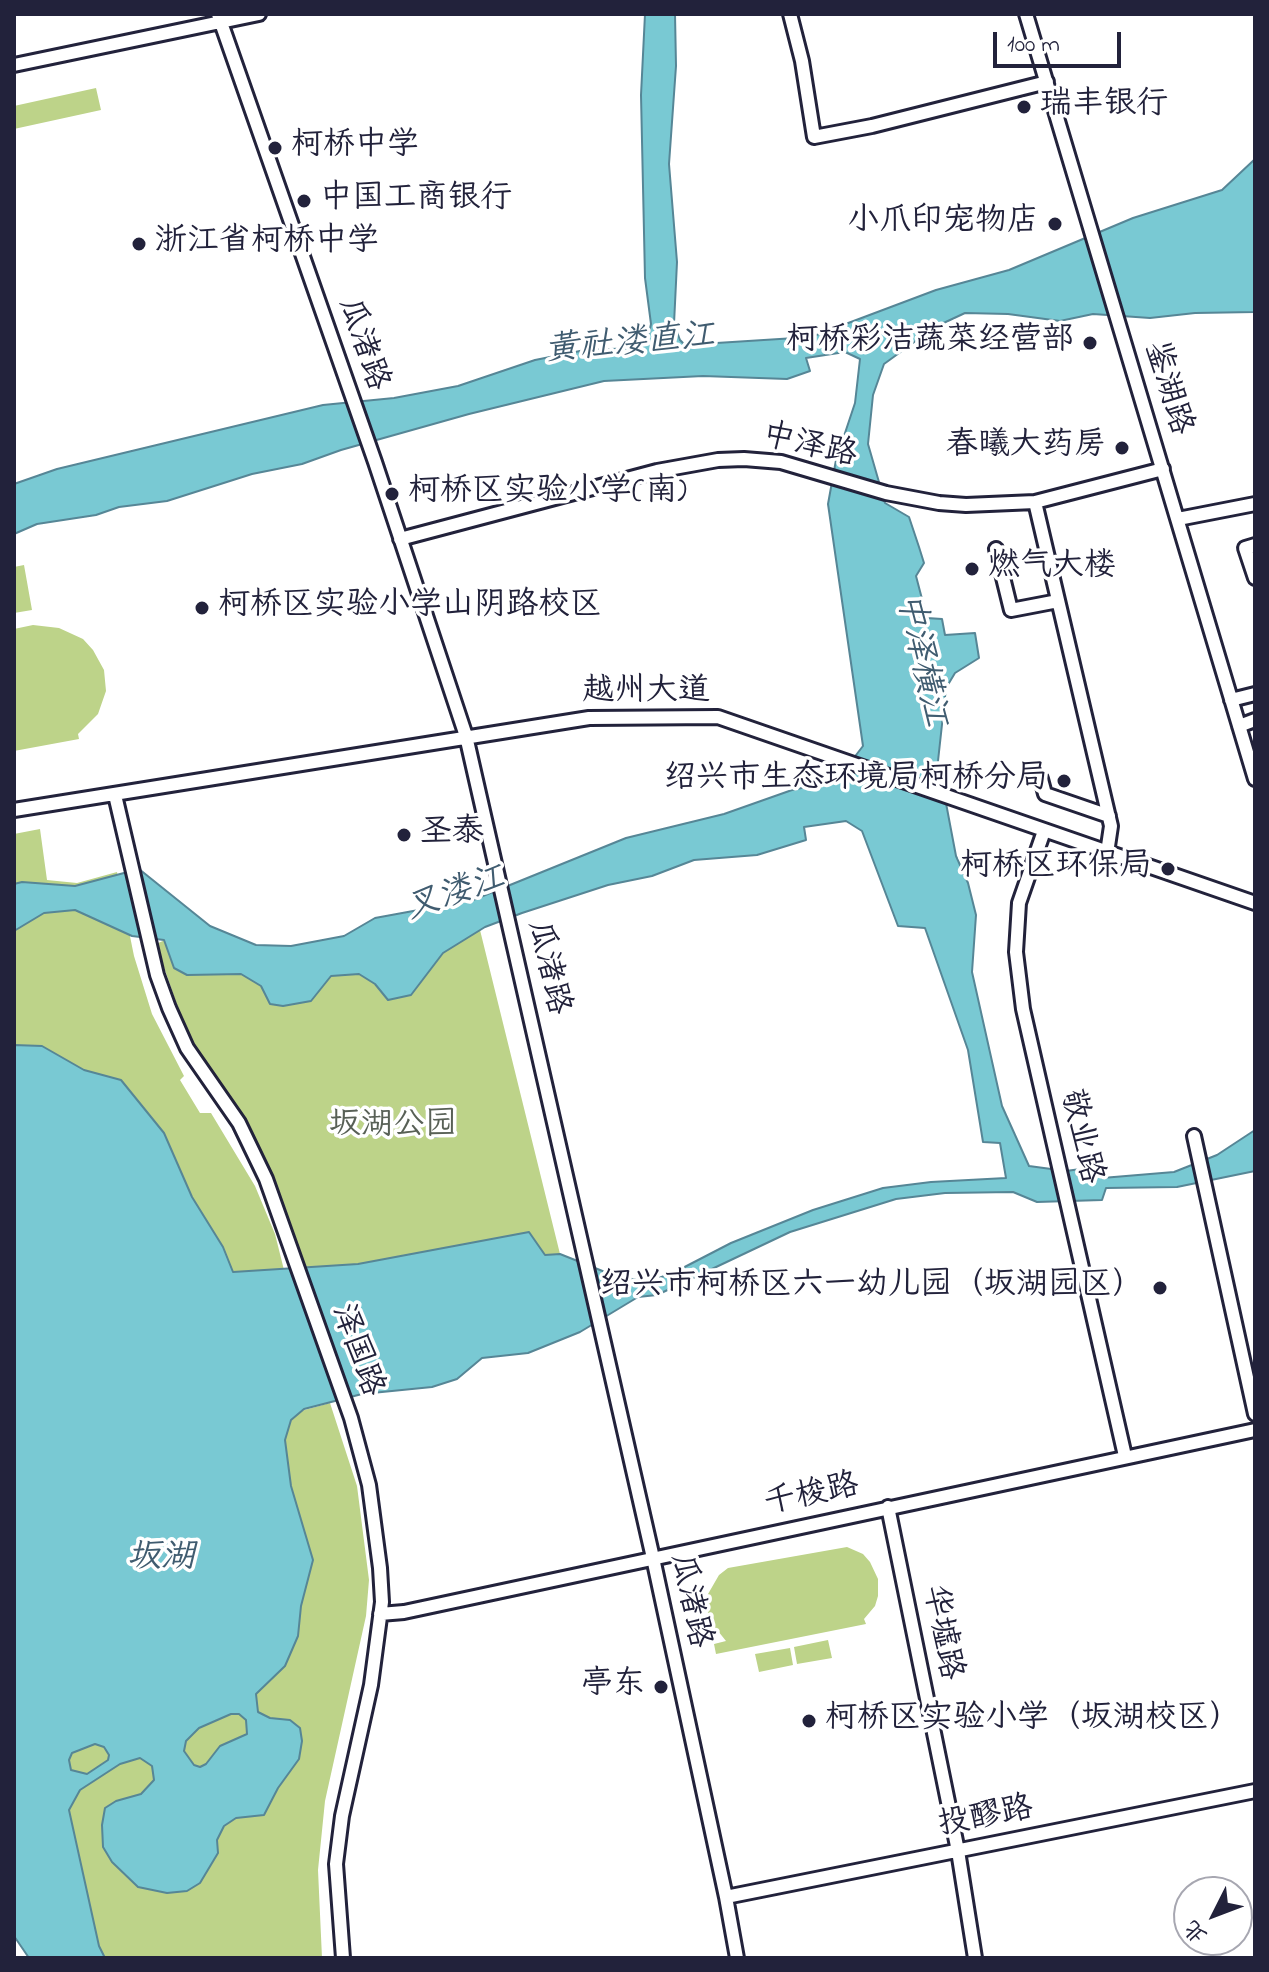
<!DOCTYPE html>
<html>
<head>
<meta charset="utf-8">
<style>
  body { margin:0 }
  #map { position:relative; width:1269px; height:1972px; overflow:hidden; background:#fff; font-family:"Indie Flower","LXGW WenKai TC",sans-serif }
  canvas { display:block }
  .frame { position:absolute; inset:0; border:16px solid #22223b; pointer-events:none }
  .north { position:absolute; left:1173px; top:1876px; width:80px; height:80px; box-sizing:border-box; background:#fff; border:2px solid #a7a7b1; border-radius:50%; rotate:228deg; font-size:22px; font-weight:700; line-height:32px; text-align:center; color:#22223b }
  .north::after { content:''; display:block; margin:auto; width:28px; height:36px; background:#22223b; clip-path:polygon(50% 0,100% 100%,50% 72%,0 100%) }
  .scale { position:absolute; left:993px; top:32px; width:128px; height:36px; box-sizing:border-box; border:4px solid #22223b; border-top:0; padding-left:10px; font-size:24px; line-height:28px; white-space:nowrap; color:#22223b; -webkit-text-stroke:6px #fff; paint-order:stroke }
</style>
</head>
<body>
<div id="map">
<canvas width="1269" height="1972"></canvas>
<div class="frame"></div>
<div class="north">北</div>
<div class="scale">100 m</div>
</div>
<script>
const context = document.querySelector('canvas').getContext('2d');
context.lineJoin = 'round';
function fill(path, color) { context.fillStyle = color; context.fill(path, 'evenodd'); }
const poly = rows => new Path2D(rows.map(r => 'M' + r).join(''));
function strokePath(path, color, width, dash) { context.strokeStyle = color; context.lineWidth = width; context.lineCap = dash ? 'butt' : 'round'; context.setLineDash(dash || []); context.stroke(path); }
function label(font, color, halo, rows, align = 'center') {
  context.font = font + ' "Indie Flower","LXGW WenKai TC",sans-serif'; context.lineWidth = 7; context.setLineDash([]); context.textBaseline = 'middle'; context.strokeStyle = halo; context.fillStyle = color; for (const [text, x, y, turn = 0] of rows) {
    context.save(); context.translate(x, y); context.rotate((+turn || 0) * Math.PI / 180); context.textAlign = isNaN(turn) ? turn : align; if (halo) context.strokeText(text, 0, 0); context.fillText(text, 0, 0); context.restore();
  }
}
fill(poly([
  [96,88,101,110,14,129,14,106],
  [24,565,32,610,14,613,14,567],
  [33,625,59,628,83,639,93,650,104,670,106,691,98,714,78,734,79,739,14,751,14,629],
  [40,829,47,880,77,883,117,872,134,956,152,1014,184,1076,180,1080,200,1113,211,1113,255,1186,275,1234,284,1270,233,1272,223,1247,192,1197,164,1133,121,1080,84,1070,42,1047,14,1045,14,834],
  [480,930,560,1254,300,1268,279,1203,254,1138,189,1040,156,944,165,940,174,968,187,975,241,974,261,986,270,1004,334,972,359,974,375,984,388,1000,411,995,443,953],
  [330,1403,357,1486,369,1580,366,1616,325,1801,318,1870,322,1958,105,1958,99,1946,69,1810,71,1770,69,1760,72,1753,95,1744,298,1636,301,1606,313,1560,291,1486,285,1440,291,1419,301,1411],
  [847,1547,863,1554,870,1562,878,1579,878,1596,875,1606,864,1619,866,1624,716,1654,714,1644,726,1641,710,1621,706,1605,708,1594,719,1575,728,1568],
  [828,1640,832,1658,797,1664,794,1647],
  [790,1648,793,1665,759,1672,755,1654]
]), '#bdd389');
const water = poly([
  [645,14,675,14,676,66,669,164,677,262,674,324,680,340,685,345,811,337,936,290,1009,270,1133,218,1222,190,1255,159,1255,312,1195,313,1150,318,1093,314,1060,321,1008,314,965,313,935,327,884,364,873,395,868,444,885,503,909,517,919,547,924,563,916,576,927,618,942,619,945,635,975,633,979,658,955,673,946,688,938,761,956,856,968,883,976,915,972,972,1002,1106,1029,1166,1066,1171,1095,1167,1102,1178,1174,1172,1217,1155,1255,1130,1255,1171,1177,1187,1106,1188,1102,1200,1037,1202,1013,1192,945,1193,896,1199,790,1232,657,1295,638,1297,580,1332,528,1353,482,1358,457,1379,432,1387,362,1394,304,1409,291,1420,285,1440,291,1486,313,1560,301,1606,298,1636,285,1666,256,1694,258,1712,270,1718,290,1720,300,1728,302,1741,299,1759,278,1788,264,1815,236,1818,224,1826,217,1840,218,1853,200,1883,187,1891,167,1893,138,1887,112,1862,103,1847,102,1825,105,1808,116,1801,141,1794,154,1780,152,1766,140,1758,120,1764,80,1790,69,1810,99,1946,105,1958,29,1958,14,1936,14,1045,42,1046,84,1070,121,1080,164,1133,192,1197,223,1247,233,1272,358,1264,529,1232,545,1255,560,1254,605,1272,640,1281,650,1281,673,1273,731,1243,813,1210,883,1188,931,1182,1006,1178,1000,1143,983,1142,968,1050,925,928,898,926,862,831,846,821,804,827,806,840,757,855,694,860,652,876,608,885,522,913,485,927,443,953,411,995,388,1000,375,984,359,974,331,976,311,1001,283,1006,270,1004,261,986,241,974,187,975,174,968,164,940,132,936,75,910,44,913,14,931,14,884,22,882,75,886,139,869,210,926,256,945,291,946,344,936,375,918,473,900,626,838,724,814,792,790,836,781,863,746,828,504,836,460,855,403,860,359,845,352,806,358,810,371,787,379,703,376,604,381,469,414,341,450,302,464,252,474,167,501,119,507,96,515,37,524,14,534,14,484,57,469,323,405,394,398,458,386,535,360,585,350,636,348,649,333,651,324,645,278,641,95,645,14],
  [231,1714,239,1714,246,1720,247,1734,220,1746,206,1764,200,1767,194,1765,184,1751,186,1741,199,1728,231,1714],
  [95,1744,104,1747,109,1755,108,1760,87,1774,71,1770,69,1760,72,1753,95,1744],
  [444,1114,448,1134,435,1137,431,1116,444,1114]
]);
fill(water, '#79c9d3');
strokePath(water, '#568696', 2);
const minor = poly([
  [218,14,375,462,466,736,653,1558,726,1897,737,1958],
  [790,14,802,61,814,137,872,126,1047,82],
  [1026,14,1255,779],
  [14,65,259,14],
  [1035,502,1111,826,1107,853],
  [1178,519,1255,504],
  [400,539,657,471,718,460,744,459,781,462,886,493,939,503,966,505,1035,502,1163,469],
  [1255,545,1245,548,1255,578],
  [996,549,1011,610,1058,601],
  [1231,700,1255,694],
  [1239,726,1255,720],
  [1041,779,1045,794,1109,816],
  [115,795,157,975,169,1008,187,1048,239,1123,266,1179,351,1418,369,1485,380,1568,382,1602,371,1685,342,1816,336,1864,343,1958],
  [14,810,589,718,718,717,1255,903],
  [1044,831,1019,903,1016,952,1023,1009,1125,1456],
  [1194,1136,1255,1414],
  [888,1507,958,1851,975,1958],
  [380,1614,404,1612,1255,1430],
  [726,1897,1255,1791]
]);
strokePath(minor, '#22223b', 18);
strokePath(minor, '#fff', 12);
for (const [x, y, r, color] of [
  [1024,107,8,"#22223b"],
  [275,148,8,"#22223b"],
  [304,201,8,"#22223b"],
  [1055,224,8,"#22223b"],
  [139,244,8,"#22223b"],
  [1090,343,8,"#22223b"],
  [1122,448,8,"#22223b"],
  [392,494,8,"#22223b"],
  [972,569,8,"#22223b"],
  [202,608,8,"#22223b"],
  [1064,781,8,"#22223b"],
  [404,835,8,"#22223b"],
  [1168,869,8,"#22223b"],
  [1160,1288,8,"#22223b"],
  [661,1687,8,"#22223b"],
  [809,1721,8,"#22223b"]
]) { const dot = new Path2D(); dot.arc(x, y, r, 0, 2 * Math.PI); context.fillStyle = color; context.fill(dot); strokePath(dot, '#fff', 3); }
label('32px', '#22223b', '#fff', [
  ["瑞丰银行",1040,107],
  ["柯桥中学",291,148],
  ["中国工商银行",320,201],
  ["小爪印宠物店",1039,224,"right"],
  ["浙江省柯桥中学",155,244],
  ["柯桥彩洁蔬菜经营部",1074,343,"right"],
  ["春曦大药房",1106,448,"right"],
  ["柯桥区实验小学(南)",408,494],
  ["燃气大楼",988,569],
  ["柯桥区实验小学山阴路校区",218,608],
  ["绍兴市生态环境局柯桥分局",1048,781,"right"],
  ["圣泰",420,835],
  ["柯桥区环保局",1152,869,"right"],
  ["绍兴市柯桥区六一幼儿园（坂湖园区）",1144,1288,"right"],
  ["亭东",645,1687,"right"],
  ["柯桥区实验小学（坂湖校区）",825,1721]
], 'left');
label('32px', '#22223b', '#fff', [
  ["瓜渚路",361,345,71],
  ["鉴湖路",1166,389,73],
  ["中泽路",809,448,13],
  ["越州大道",646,694],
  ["瓜渚路",546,968,77],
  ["敬业路",1079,1137,77],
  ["泽国路",355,1351,70],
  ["千梭路",812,1497,-12],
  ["瓜渚路",688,1601,78],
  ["华墟路",940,1633,79],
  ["投醪路",986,1819,-11]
]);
label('32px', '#586056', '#fff', [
  ["坂湖公园",393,1128]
]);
label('italic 34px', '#405c70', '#fff', [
  ["黄社溇直江",630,346,-5],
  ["中泽横江",919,660,78],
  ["叉溇江",456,896,-19],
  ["坂湖",161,1560]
]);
</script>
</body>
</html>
